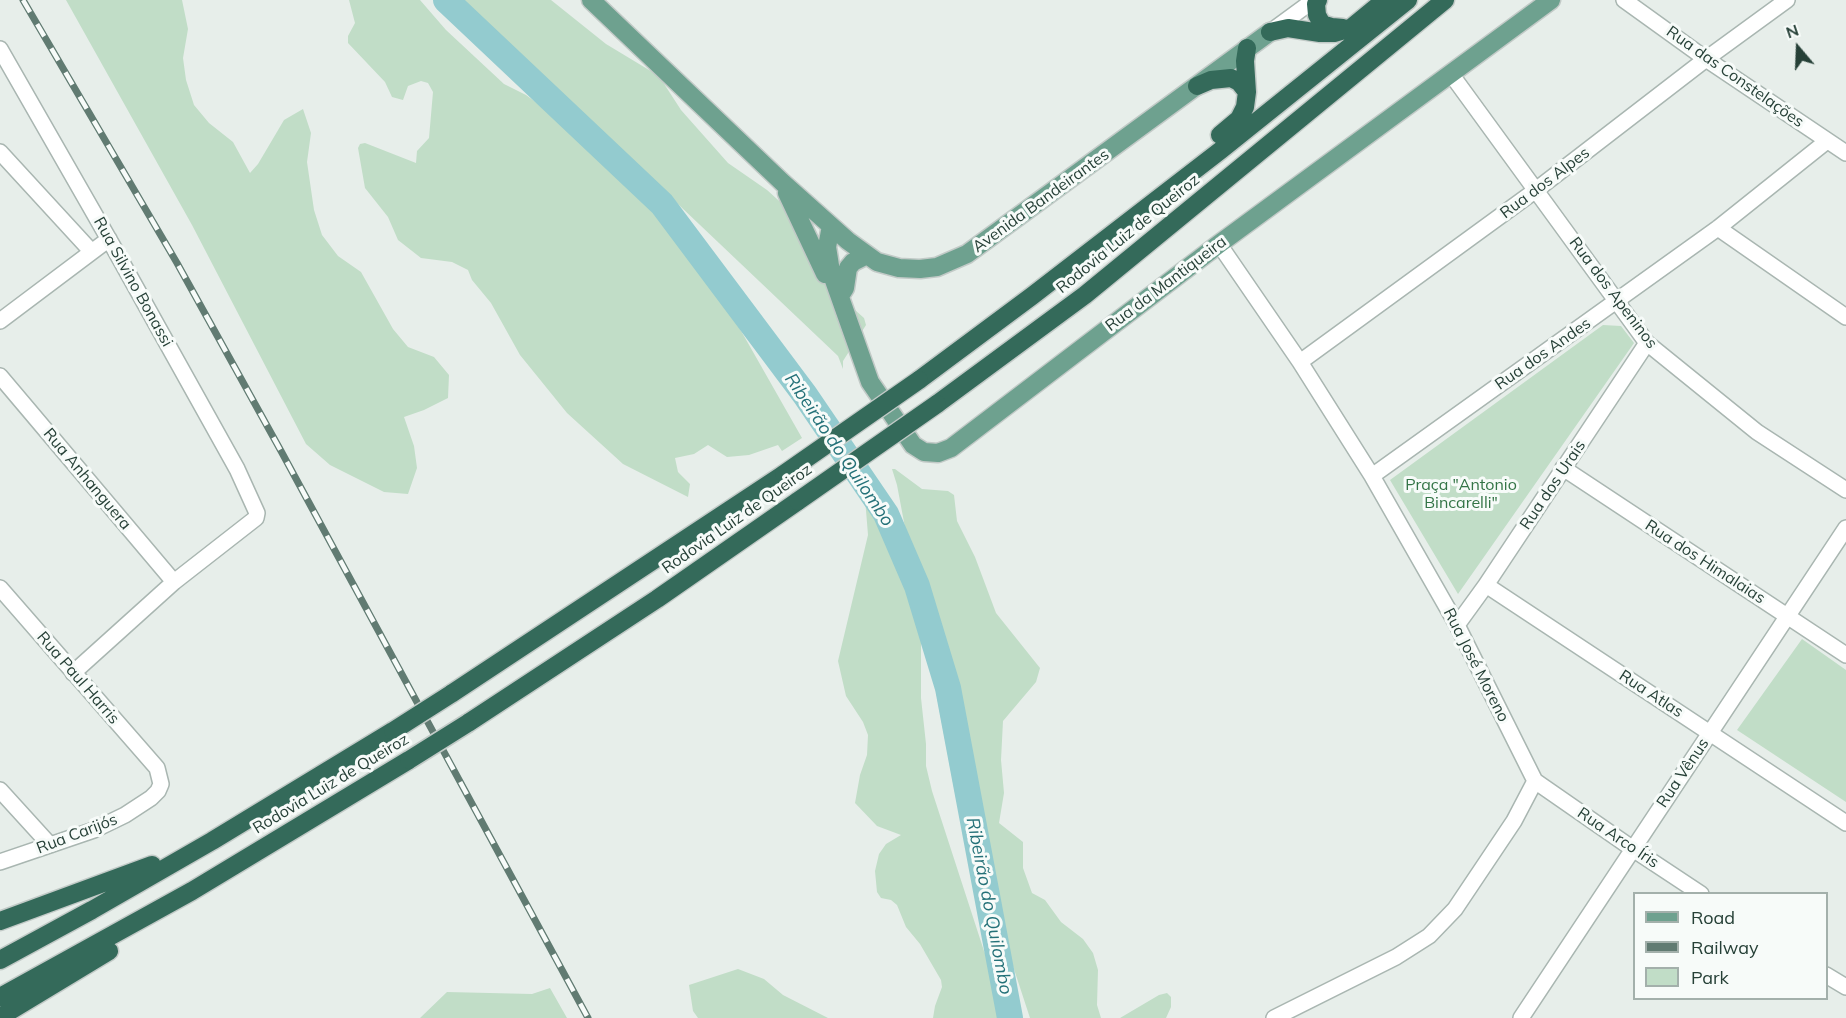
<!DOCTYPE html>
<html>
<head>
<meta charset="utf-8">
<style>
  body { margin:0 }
  #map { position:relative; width:1846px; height:1018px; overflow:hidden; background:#e7eeea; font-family:Mulish,sans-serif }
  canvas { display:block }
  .legend { position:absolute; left:1633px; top:892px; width:195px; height:108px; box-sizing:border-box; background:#f7fbf9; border:2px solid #a3b0ab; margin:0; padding:8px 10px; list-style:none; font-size:18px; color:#264037 }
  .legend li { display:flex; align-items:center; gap:12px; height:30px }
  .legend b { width:30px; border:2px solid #a3b0ab }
  .north { position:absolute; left:1768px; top:18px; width:60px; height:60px; -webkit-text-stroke:4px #f7fbf9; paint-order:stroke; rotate:341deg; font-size:16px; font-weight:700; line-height:24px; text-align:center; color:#264037 }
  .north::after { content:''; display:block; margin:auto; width:21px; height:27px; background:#264037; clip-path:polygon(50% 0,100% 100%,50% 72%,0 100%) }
</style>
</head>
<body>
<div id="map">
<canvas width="1846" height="1018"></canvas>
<ul class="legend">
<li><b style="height:8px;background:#6ea18f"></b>Road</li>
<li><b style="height:8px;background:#617b72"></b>Railway</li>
<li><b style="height:16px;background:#c1ddc7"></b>Park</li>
</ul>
<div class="north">N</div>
</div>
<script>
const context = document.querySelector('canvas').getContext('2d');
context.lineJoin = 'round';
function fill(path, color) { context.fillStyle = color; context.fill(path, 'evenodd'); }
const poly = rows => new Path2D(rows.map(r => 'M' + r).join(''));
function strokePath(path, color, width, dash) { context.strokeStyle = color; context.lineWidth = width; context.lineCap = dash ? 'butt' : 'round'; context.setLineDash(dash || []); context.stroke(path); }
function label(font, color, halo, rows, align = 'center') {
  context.font = font + ' Mulish,sans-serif'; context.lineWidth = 6; context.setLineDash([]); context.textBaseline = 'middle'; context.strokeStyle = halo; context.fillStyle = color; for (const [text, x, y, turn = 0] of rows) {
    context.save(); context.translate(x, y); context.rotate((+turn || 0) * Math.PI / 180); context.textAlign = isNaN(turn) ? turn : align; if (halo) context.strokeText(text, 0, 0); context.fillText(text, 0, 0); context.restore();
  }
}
fill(poly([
  [66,0,182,0,188,29,183,58,186,80,194,105,209,123,233,142,250,173,258,164,284,120,303,109,311,133,307,162,314,210,322,235,338,256,361,272,393,329,408,347,434,357,449,375,448,398,424,410,404,417,414,446,417,468,408,494,384,492,330,465,306,444,192,225],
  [349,0,420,0,446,30,504,84,526,95,573,129,655,198,694,235,711,257,724,285,736,322,802,438,782,451,778,445,749,455,727,457,708,445,694,454,675,458,678,472,690,484,688,497,623,464,567,413,520,355,491,303,472,280,468,270,452,262,421,258,398,240,388,217,365,188,358,148,360,144,365,143,416,163,417,151,429,138,433,92,428,83,421,81,408,86,403,100,392,97,385,82,348,43,348,36,355,23],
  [463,0,551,0,606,44,659,76,681,110,728,163,767,190,797,217,835,292,864,318,866,325,843,361,843,369,838,356],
  [1603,325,1621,326,1634,343,1458,594,1390,480],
  [892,469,895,469,922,489,948,491,954,495,957,521,975,557,996,613,1040,668,1036,682,1003,721,1001,760,1004,793,999,823,1023,842,1023,868,1032,893,1045,900,1061,922,1083,939,1093,953,1098,970,1097,1005,1101,1018,1030,1018,1010,957,1001,936,956,798,897,485],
  [868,492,881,509,894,534,916,602,921,625,921,698,926,744,926,766,932,791,984,951,1005,992,1013,1018,933,1018,935,1006,942,987,941,980,920,944,906,927,897,905,891,900,881,898,877,892,875,871,879,854,886,844,901,835,877,826,855,803,860,775,867,755,868,735,863,722,846,696,838,661,868,535,865,498],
  [1802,639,1846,670,1846,802,1737,730],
  [738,969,764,979,783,995,828,1018,698,1018,693,1011,689,985],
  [550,988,567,1018,420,1018,447,992,532,994],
  [1167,993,1171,997,1171,1007,1166,1018,1120,1018,1159,995]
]), '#c1ddc7');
strokePath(poly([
  [446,0,662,204,805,395,886,514,917,586,948,688,1010,1018]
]), '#93cbcf', 26);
const minor = poly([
  [1624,0,1706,59,1846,153],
  [1273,30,1314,0],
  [0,49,115,250,237,469,257,513,256,518,174,582,73,673],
  [1451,74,1647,343,1757,432,1846,490],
  [0,152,91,251],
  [1718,228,1846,317],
  [1219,244,1300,362,1372,476,1457,625,1535,781,1633,849,1701,894],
  [0,321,109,239],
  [1300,362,1536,190,1706,59,1787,0],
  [0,376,174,582],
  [1563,468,1846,655],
  [1372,476,1718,228,1827,141],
  [1486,585,1846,823],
  [0,588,157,768,161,784,158,791,151,798,125,815,94,830,0,862],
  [1457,625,1486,585,1647,343],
  [0,790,50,845],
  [1826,975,1846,987],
  [1274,1018,1396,957,1429,936,1455,909,1514,821,1535,781],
  [1521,1018,1846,528]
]);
const major = poly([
  [591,0,783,183,848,241,877,262,899,268,920,269,937,267,967,254,1270,32],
  [787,193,825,274],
  [831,226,827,247,831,272,870,382,913,445,924,452,938,453,951,448,1219,244,1551,0],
  [840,296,845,288,848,268,853,262,867,255]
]);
const highway = poly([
  [1318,0,1316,4,1317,15,1322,24,1332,27,1343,28],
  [1270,32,1288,28,1320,33,1334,33,1351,28,1385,0],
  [1197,86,1211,80,1231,78,1239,82,1247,92],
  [1220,135,1239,119,1245,107,1247,92,1245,61,1247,48],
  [919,380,1032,296,1221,150,1408,0],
  [937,404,1085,295,1445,0],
  [451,694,784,474],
  [468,723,657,599,798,501],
  [0,921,152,865],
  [0,960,92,910,212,841,393,731],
  [0,997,192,891,409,760],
  [0,1017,109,951]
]);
strokePath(minor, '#a9b6b1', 18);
strokePath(major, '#c2cac7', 21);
strokePath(highway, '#c2cac7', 21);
strokePath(minor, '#fff', 15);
strokePath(major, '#6ea18f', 18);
strokePath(highway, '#346a5a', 18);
const rail = poly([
  [23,0,177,263,281,451,588,1018]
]);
strokePath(rail, '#617b72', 7);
strokePath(rail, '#f7fbf9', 4.5, [14]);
const highwayBridge = poly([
  [784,474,919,380],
  [798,501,937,404],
  [393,731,451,694],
  [409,760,468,723]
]);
strokePath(highwayBridge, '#c2cac7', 21, []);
strokePath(highwayBridge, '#346a5a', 18);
label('16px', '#264037', '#f7fbf9', [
  ["Rua das Constelações",1735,77,35],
  ["Rua dos Alpes",1545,183,-37],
  ["Avenida Bandeirantes",1041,201,-36],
  ["Rodovia Luiz de Queiroz",1128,234,-39],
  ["Rua Silvino Bonassi",133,282,61],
  ["Rua da Mantiqueira",1166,284,-37],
  ["Rua dos Apeninos",1613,293,53],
  ["Rua dos Andes",1543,354,-35],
  ["Rua Anhanguera",87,479,50],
  ["Rua dos Urais",1553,485,-56],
  ["Rodovia Luiz de Queiroz",737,519,-35],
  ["Rua dos Himalaias",1705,562,33],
  ["Rua José Moreno",1476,665,63],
  ["Rua Paul Harris",78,678,49],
  ["Rua Atlas",1651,694,33],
  ["Rua Vênus",1683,773,-56],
  ["Rodovia Luiz de Queiroz",331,784,-31],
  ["Rua Carijós",77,834,-21],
  ["Rua Arco Íris",1618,838,34]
]);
label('16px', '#337446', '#f7fbf9', [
  ["Praça \"Antonio",1461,485],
  ["Bincarelli\"",1461,503]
]);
label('italic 18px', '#247178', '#f7fbf9', [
  ["Ribeirão do Quilombo",839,450,56],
  ["Ribeirão do Quilombo",989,906,79]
]);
</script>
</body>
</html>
